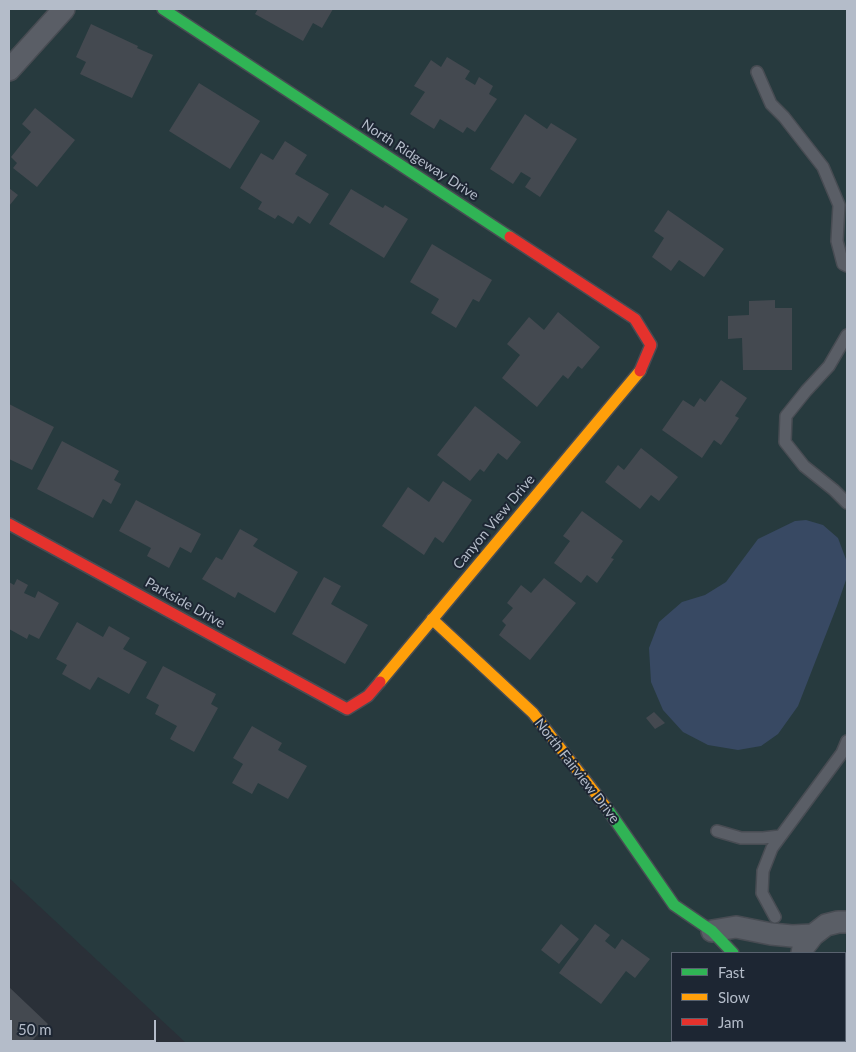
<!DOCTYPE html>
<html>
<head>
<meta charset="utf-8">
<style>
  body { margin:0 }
  #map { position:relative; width:856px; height:1052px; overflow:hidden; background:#2a3038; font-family:Lato,sans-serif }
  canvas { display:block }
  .frame { position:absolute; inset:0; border:10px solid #b4bcc9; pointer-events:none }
  .legend { position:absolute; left:671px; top:952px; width:175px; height:90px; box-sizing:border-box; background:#1d2633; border:1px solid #59626f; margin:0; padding:6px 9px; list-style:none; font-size:15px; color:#b4bcc9 }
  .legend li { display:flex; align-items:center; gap:10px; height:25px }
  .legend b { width:25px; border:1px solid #59626f }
  .scale { position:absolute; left:10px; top:1020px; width:146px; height:22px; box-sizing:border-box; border:2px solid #b4bcc9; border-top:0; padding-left:6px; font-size:15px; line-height:18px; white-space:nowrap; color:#b4bcc9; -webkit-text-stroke:4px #1d2633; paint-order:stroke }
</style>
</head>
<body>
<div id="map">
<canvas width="856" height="1052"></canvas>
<div class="frame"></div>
<ul class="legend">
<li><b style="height:6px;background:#30b455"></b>Fast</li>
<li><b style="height:6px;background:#ff9f0a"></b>Slow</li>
<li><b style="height:6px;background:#e5322d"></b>Jam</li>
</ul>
<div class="scale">50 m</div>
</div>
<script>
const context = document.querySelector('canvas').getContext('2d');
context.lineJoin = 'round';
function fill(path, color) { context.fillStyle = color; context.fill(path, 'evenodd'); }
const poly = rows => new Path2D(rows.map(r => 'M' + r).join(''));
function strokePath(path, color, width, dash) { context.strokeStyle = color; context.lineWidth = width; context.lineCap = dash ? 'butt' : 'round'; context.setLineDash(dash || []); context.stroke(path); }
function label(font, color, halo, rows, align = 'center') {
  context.font = font + ' Lato,sans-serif'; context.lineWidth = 4; context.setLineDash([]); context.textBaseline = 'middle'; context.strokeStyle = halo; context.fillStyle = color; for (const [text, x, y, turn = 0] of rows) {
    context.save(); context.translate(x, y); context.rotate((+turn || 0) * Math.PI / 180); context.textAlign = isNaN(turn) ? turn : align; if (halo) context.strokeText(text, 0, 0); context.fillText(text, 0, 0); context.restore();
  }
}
fill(poly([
  [9,9,847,9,847,1043,186,1043,9,878],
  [672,953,845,953,845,1041,672,1041]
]), '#273a3e');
fill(poly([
  [806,520,823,525,838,538,847,562,847,577,837,606,798,706,778,734,761,746,738,750,708,745,683,732,663,710,651,682,649,648,659,622,682,602,705,595,726,582,758,539,795,521]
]), '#384963');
fill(poly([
  [258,9,333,9,322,28,313,23,303,41,255,14],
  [91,24,138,46,137,48,153,55,132,98,80,74,86,62,76,57],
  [447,57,470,71,465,79,475,85,479,77,493,86,489,94,497,99,475,132,467,127,463,133,440,119,434,129,410,114,425,92,414,86,431,60,441,67],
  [199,83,260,121,230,169,169,131],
  [35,108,75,140,37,187,13,168,17,163,11,157,31,132,22,124],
  [525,114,547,129,551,123,577,139,540,197,525,187,531,178,521,172,513,184,490,169],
  [285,141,307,155,295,174,329,194,310,224,298,216,293,224,278,215,275,219,258,209,262,202,240,188,261,153,273,160],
  [9,188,18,195,9,206],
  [351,189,383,208,385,205,408,219,384,258,329,224],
  [668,210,724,249,704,277,679,260,671,271,652,257,664,238,654,231],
  [432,244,492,280,479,302,473,299,456,328,431,313,439,299,410,282],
  [775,300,775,308,792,308,792,370,743,370,742,338,728,339,728,316,749,315,749,301],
  [558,312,600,347,582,369,578,366,568,379,563,375,537,407,502,378,520,355,507,344,529,317,544,330],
  [721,380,747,398,735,416,739,418,721,445,714,440,702,458,662,430,683,400,694,407,700,398,705,402],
  [9,404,54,427,32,470,9,459],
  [475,406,521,442,507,460,498,453,484,472,480,469,470,481,437,455],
  [62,441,119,471,114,480,121,484,111,504,103,499,93,518,37,489],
  [641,448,678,477,659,501,651,495,640,509,605,482,618,465,624,470],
  [443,481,472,500,443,543,435,537,424,555,382,526,408,487,429,502],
  [136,500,201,534,191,553,180,547,169,568,147,556,151,548,119,531],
  [582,511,623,541,611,558,614,559,597,583,587,575,581,583,554,563,570,541,563,536],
  [240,529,258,539,253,546,298,572,275,613,238,592,235,598,202,579,216,557,222,560],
  [324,577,341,586,331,604,368,625,345,664,292,634],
  [544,578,576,603,530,660,499,635,506,625,502,621,513,608,507,603,521,585,531,593],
  [17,579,28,585,24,593,35,598,38,591,59,603,39,639,29,634,27,639,9,629,9,582,14,585],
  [77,622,103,637,109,626,130,638,123,649,147,662,129,694,98,677,90,690,62,674,67,665,56,659],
  [163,666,216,694,211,704,218,708,194,752,170,739,177,726,155,714,159,705,146,698],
  [654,712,665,723,655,729,646,718],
  [252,726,282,743,278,750,307,766,288,799,258,783,252,794,232,783,243,764,233,758],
  [561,924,579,939,559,964,541,950],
  [595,924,610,935,605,941,615,949,622,939,650,959,635,978,626,971,601,1004,559,973],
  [9,987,48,1024,30,1043,9,1043]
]), '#444950');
const lane = poly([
  [757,72,771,104,784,117,823,167,839,205,837,241,843,264,847,266],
  [847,335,829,366,806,391,786,416,785,442,804,466,834,490,847,503],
  [717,831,741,838,763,838,780,836],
  [775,917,762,893,763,871,772,848,842,753,847,741]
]);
const street = poly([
  [9,70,64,9],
  [712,931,736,927,771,934,792,936,813,935],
  [802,953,803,948,813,935,826,925,838,922,847,922],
  [845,1016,847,1016],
  [845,1037,847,1041]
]);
const fast = poly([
  [163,9,510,237],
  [606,807,674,905,712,931,733,953]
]);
const slow = poly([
  [432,619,533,713,606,807],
  [380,682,640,371]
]);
const jam = poly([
  [510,237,635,319,651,345,640,371],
  [9,524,347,709,368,696,380,682]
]);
strokePath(lane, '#484c53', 14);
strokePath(street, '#484c53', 24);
strokePath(fast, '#484c53', 14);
strokePath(slow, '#484c53', 14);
strokePath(jam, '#484c53', 14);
strokePath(lane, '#5a5e66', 11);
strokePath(street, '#5a5e66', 21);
strokePath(fast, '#30b455', 11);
strokePath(slow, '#ff9f0a', 11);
strokePath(jam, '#e5322d', 11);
label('14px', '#b4bcc9', '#1d2633', [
  ["North Ridgeway Drive",420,160,33],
  ["Canyon View Drive",494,522,-50],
  ["Parkside Drive",185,603,29],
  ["North Fairview Drive",577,771,52]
]);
</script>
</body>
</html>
